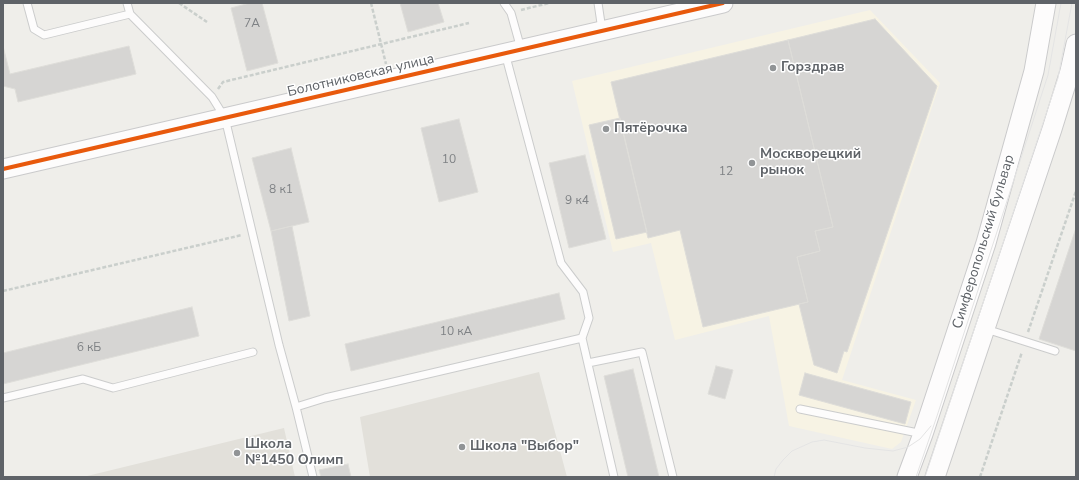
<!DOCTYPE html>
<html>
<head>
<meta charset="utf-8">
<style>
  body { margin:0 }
  #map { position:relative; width:1079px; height:480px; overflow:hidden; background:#efeeea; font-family:"Nunito Sans",sans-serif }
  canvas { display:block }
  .frame { position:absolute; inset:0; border:4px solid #5f6368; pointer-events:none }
</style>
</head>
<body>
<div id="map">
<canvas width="1079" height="480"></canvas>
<div class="frame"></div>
</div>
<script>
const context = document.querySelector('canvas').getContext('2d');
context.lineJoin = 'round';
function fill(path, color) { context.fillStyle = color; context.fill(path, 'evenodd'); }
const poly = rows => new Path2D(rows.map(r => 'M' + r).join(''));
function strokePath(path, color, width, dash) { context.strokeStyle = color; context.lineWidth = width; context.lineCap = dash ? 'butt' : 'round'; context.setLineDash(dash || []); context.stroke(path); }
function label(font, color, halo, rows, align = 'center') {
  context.font = font + ' "Nunito Sans",sans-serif'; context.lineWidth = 3; context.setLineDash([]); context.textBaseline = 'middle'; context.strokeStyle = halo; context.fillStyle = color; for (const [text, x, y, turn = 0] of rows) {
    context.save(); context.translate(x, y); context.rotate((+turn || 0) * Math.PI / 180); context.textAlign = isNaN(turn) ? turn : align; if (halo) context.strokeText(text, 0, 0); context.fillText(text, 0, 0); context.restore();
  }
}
fill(poly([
  [870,10,940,83,842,380,916,400,901,442,892,449,789,426,769,316,675,340,651,243,613,252,572,81]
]), '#f7f3e4');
fill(poly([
  [539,372,567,477,370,477,360,417],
  [284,428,295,477,83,477]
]), '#e2e0da');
const building = poly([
  [250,3,262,3,278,63,247,71,231,8,250,3],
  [400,3,438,3,444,22,408,32,400,3],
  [875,19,937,86,847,352,844,351,837,373,814,365,799,304,808,302,797,257,820,251,815,231,833,227,788,40,875,19],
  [788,40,833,227,815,231,820,251,797,257,808,302,703,327,680,230,648,238,611,82,788,40],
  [3,46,10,74,129,46,136,74,18,102,15,89,3,86,3,46],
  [620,118,647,232,616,239,589,125,620,118],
  [459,119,478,192,439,202,421,128,459,119],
  [291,148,309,222,271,231,252,158,291,148],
  [585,155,606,239,569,248,549,163,585,155],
  [292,226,310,316,289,321,271,231,292,226],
  [1076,228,1076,351,1039,339,1076,228],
  [559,293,565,319,351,371,345,344,559,293],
  [192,307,199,336,3,384,3,353,192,307],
  [716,366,733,370,725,399,708,394,716,366],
  [633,369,659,477,628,477,609,397,604,376,633,369],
  [805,373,911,402,905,424,799,395,805,373],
  [348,464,351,477,321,477,319,470,348,464]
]);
fill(building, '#d6d5d3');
strokePath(building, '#deddd9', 1);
const lane = poly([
  [27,3,34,29,44,35,130,14],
  [127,3,130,14,212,97,225,118,279,345,296,407,325,398,582,338,614,477],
  [504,3,511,13,521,49],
  [598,3,602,30],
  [505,53,561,263,583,292,589,318,582,338],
  [986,329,1055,351],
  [588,363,642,352,673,477],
  [3,398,83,379,113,388,253,352],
  [296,407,313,477],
  [800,409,923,434]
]);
const secondary = poly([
  [3,169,723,3],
  [907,477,923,434,986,243,1034,71,1046,3],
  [935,477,1052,129,1070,71,1076,44]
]);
strokePath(lane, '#cbcccc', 9);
strokePath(secondary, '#cacacb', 21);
strokePath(poly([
  [179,3,207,22],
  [371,3,386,64],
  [521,10,549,3],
  [218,89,223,82,469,23],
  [3,291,242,235],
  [1028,332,1076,191],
  [980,477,1022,352]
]), '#cacfcc', 2.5, [4, 2]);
strokePath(lane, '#fdfcfc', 7);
strokePath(secondary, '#fdfcfc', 19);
strokePath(poly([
  [774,477,776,469,783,460,792,451,812,442,824,440,865,448,893,451,908,447,920,439,931,426],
  [916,477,937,416,1048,75,1061,3],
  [925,477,1058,78,1072,3]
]), '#e4e4e4', 1);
strokePath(poly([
  [3,169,723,3]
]), '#e8590c', 4);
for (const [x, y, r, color] of [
  [773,68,4,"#919496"],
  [606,129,4,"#919496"],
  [752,163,4,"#919496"],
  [462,447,4,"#919496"],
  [237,453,4,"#919496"]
]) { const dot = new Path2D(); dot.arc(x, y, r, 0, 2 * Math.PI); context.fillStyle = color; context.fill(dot); strokePath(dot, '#fff', 1.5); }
label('12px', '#7e8184', null, [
  ["7А",252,24],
  ["10",449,160],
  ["12",726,172],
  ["8 к1",281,190],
  ["9 к4",577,201],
  ["10 кА",456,332],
  ["6 кБ",89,348]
]);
label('bold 14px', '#5f6368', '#fff', [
  ["Горздрав",781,68],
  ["Пятёрочка",614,129],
  ["Москворецкий",760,155],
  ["рынок",760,171],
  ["Школа",245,445],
  ["№1450 Олимп",245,461],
  ["Школа \"Выбор\"",470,447]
], 'left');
label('14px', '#5f6368', '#fff', [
  ["Болотниковская улица",361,76,-13],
  ["Симферопольский бульвар",984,242,-73]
]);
</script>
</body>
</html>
